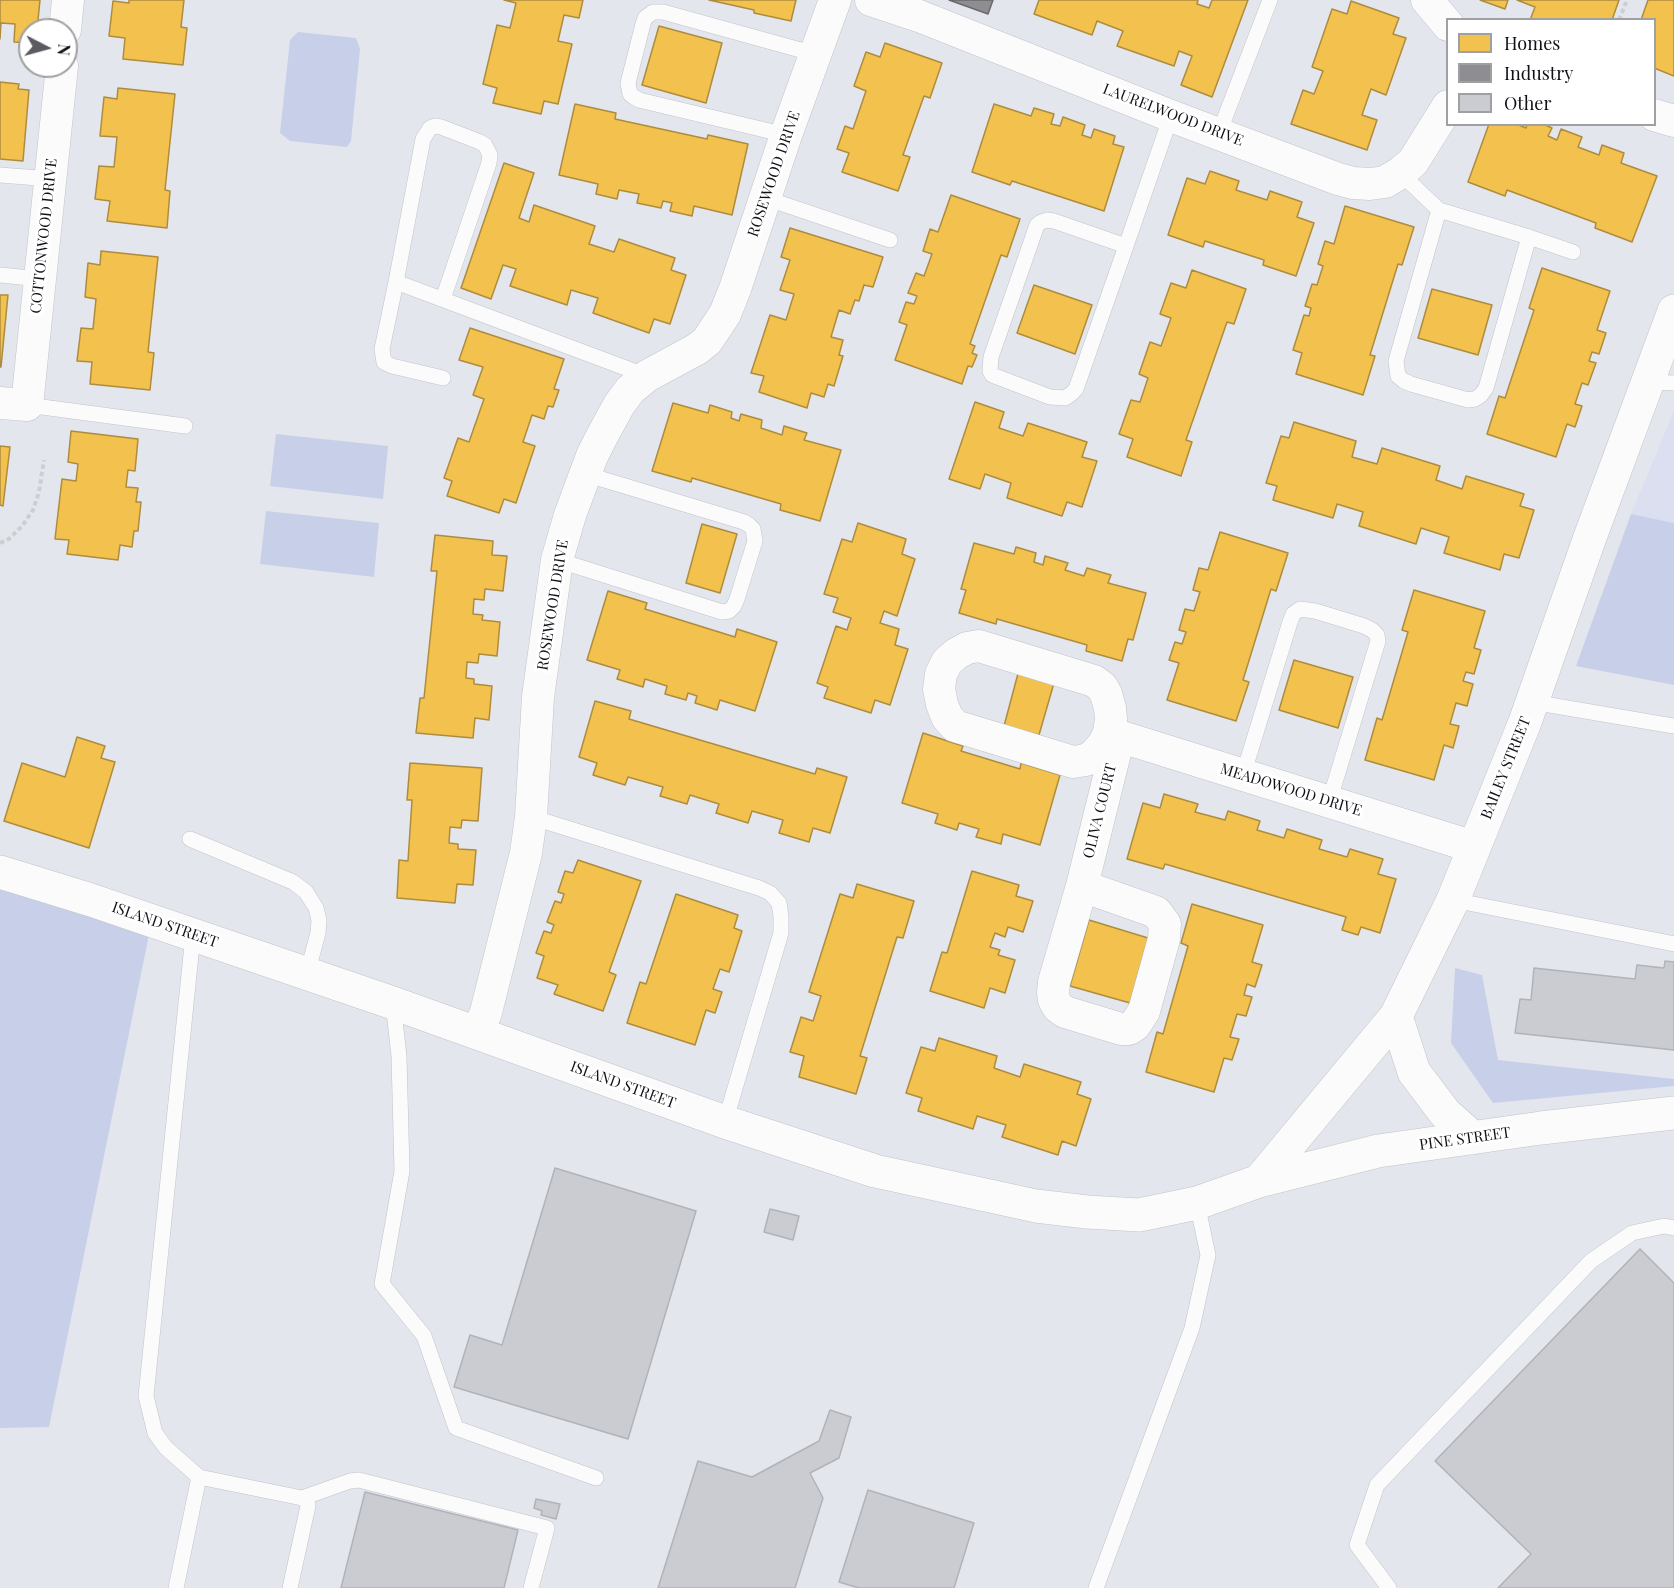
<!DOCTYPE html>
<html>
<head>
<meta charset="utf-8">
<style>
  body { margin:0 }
  #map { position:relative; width:1674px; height:1588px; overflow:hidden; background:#e4e6ee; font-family:"Playfair Display",serif }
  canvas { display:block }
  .legend { position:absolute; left:1446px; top:18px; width:210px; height:108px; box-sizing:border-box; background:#fff; border:2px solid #9fa0a2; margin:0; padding:8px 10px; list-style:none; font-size:18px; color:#101117 }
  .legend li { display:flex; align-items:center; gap:12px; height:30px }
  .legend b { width:30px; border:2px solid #9fa0a2 }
  .north { position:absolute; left:18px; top:18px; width:60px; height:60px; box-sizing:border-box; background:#fff; border:2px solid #9fa0a2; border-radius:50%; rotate:96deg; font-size:16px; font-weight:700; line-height:24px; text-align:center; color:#101117 }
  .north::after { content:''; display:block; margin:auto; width:21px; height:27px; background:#5a5c62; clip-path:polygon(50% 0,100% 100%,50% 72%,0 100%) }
</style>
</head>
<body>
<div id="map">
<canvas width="1674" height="1588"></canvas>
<ul class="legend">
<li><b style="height:16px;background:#f2c14e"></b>Homes</li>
<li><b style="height:16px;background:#8d8d92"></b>Industry</li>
<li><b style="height:16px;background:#caccd2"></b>Other</li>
</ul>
<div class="north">N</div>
</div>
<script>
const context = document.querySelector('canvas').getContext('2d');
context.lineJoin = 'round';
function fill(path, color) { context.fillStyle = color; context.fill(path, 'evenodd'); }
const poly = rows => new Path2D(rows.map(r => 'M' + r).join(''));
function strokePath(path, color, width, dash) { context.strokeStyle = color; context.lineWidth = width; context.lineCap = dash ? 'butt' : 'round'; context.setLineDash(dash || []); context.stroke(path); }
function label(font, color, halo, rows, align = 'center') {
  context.font = font + ' "Playfair Display",serif'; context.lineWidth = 6; context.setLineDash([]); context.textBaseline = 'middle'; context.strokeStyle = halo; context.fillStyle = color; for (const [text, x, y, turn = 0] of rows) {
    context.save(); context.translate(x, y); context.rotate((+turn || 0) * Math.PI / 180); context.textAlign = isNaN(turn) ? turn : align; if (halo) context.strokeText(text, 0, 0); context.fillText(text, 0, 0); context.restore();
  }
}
fill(poly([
  [1674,411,1674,523,1631,514]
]), '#dbdff0');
fill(poly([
  [298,32,356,38,360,49,351,141,347,147,290,141,280,133,290,40],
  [276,434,388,446,383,499,270,486],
  [266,511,379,523,374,577,260,564],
  [1631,514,1674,523,1674,685,1576,666],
  [0,873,155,905,49,1427,0,1428],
  [1455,968,1482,975,1498,1060,1674,1079,1674,1086,1493,1103,1451,1043]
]), '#c8cfe8');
const homes = poly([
  [0,0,40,0,37,30,30,30,30,43,14,42,15,24,1,23,0,39,0,0],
  [129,0,184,0,181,27,187,28,183,65,123,59,125,38,109,36,113,1,129,3,129,0],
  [504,0,583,0,579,18,564,15,558,41,572,44,558,104,544,101,541,114,493,103,497,88,483,84,497,25,510,28,516,3,504,0],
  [709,0,796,0,791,21,754,13,754,10,709,0],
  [1039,0,1198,0,1197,4,1209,8,1212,0,1248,0,1212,97,1181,85,1192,56,1179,51,1174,66,1117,46,1123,31,1097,21,1092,35,1034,14,1039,0],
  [1480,0,1508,0,1505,9,1480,0],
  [1517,0,1619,0,1612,20,1530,20,1535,7,1517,0],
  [1648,0,1674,0,1674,76,1654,68,1654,20,1641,20,1648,0],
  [1351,1,1399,18,1393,34,1406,38,1386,95,1371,89,1362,115,1377,120,1367,150,1291,124,1303,90,1314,94,1323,71,1312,67,1332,9,1347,14,1351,1],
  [659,26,722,43,706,103,642,85,659,26],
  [885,43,942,63,930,98,924,96,903,155,910,157,898,191,842,172,849,153,837,149,845,126,853,129,866,91,854,86,866,52,880,57,885,43],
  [0,82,19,84,18,89,29,90,23,161,0,159,0,82],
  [118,88,175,94,165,190,170,191,167,228,107,221,110,201,95,199,99,166,114,167,117,137,100,136,104,97,117,99,118,88],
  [575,104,616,113,615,119,707,139,708,135,748,144,732,215,694,206,692,216,670,211,672,203,663,201,661,208,637,203,639,194,619,190,617,199,596,194,598,184,559,175,575,104],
  [994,104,1031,116,1034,108,1054,114,1051,124,1060,126,1063,117,1085,125,1082,135,1091,138,1094,129,1115,136,1113,144,1124,147,1104,211,1012,181,1010,185,972,172,994,104],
  [1489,124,1516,124,1526,128,1527,124,1543,124,1552,128,1548,136,1557,140,1561,129,1582,137,1578,147,1599,155,1602,145,1624,153,1621,163,1657,176,1632,242,1595,228,1596,223,1507,190,1505,196,1468,182,1489,124],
  [504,163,534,173,519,218,529,222,534,205,595,226,589,244,614,252,619,239,675,258,671,270,686,275,670,324,654,319,649,333,593,313,598,298,571,290,567,305,510,286,516,269,503,265,491,299,461,288,504,163],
  [1210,171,1239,181,1236,190,1267,200,1270,191,1302,202,1297,217,1314,223,1296,276,1263,265,1264,260,1205,241,1203,247,1168,235,1187,178,1205,184,1210,171],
  [951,195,1020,219,1007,257,1001,255,970,344,975,346,972,353,977,355,972,367,968,366,962,384,895,360,907,325,899,322,906,302,914,304,917,296,908,293,916,273,924,276,932,254,923,251,930,229,938,232,951,195],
  [1345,206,1414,227,1402,265,1398,264,1370,355,1375,356,1363,395,1296,374,1302,353,1293,350,1304,315,1309,316,1311,308,1305,306,1312,284,1317,285,1323,266,1318,264,1325,241,1334,244,1345,206],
  [790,228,883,257,873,287,864,285,859,301,855,300,850,314,839,310,831,337,843,340,839,355,843,356,834,386,828,384,824,397,811,393,807,408,759,392,764,376,751,373,770,315,786,320,794,294,780,290,790,260,781,257,790,228],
  [101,251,158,257,148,352,154,353,150,390,90,384,92,362,77,361,81,328,93,329,96,299,85,297,88,263,100,265,101,251],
  [1542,268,1610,291,1597,330,1606,333,1599,354,1592,352,1589,361,1596,363,1588,385,1582,383,1575,404,1582,406,1575,427,1567,424,1556,457,1487,434,1499,396,1505,398,1534,310,1529,308,1542,268],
  [1192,270,1246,289,1234,324,1227,322,1186,440,1192,442,1181,476,1127,457,1133,439,1119,434,1131,400,1140,402,1148,378,1139,374,1150,342,1161,346,1171,318,1160,314,1171,283,1186,288,1192,270],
  [1034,285,1092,305,1075,354,1017,333,1034,285],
  [1432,289,1492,305,1478,355,1418,338,1432,289],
  [0,295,8,295,1,367,0,367,0,295],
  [470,328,564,359,554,389,559,390,553,407,548,406,544,419,532,415,523,442,535,446,516,503,504,499,499,513,447,496,452,481,444,478,458,438,469,442,484,399,473,395,483,367,459,360,470,328],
  [975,402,1004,412,999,428,1023,436,1028,423,1087,442,1082,457,1097,461,1082,507,1067,502,1062,516,1007,498,1011,483,985,474,980,489,949,479,975,402],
  [673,403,708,413,710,405,732,412,731,418,739,421,741,414,762,420,761,428,782,435,784,426,807,433,804,440,841,450,820,521,780,510,781,504,692,478,691,482,652,471,673,403],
  [1294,422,1356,441,1352,457,1377,464,1382,448,1440,466,1436,480,1462,489,1466,476,1524,494,1520,506,1534,510,1519,558,1504,554,1500,570,1444,553,1449,537,1421,528,1416,544,1359,526,1363,512,1337,504,1333,518,1273,500,1277,486,1266,483,1281,436,1289,438,1294,422],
  [71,431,138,439,135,471,128,470,126,487,138,488,136,502,141,502,138,531,134,531,132,547,120,545,118,560,67,554,69,540,55,539,62,479,76,481,78,464,68,462,71,431],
  [0,446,10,447,3,506,0,505,0,446],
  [858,523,906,539,902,554,915,559,897,616,884,611,880,623,899,629,895,645,908,649,890,705,875,700,871,713,824,698,828,687,817,683,836,626,847,630,851,618,833,612,838,598,824,594,842,539,852,542,858,523],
  [702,524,737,534,720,593,686,583,702,524],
  [1220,532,1288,553,1276,591,1271,589,1243,680,1249,682,1236,721,1167,700,1179,663,1169,660,1175,642,1182,644,1186,632,1179,630,1185,609,1194,611,1200,592,1193,590,1199,568,1208,570,1220,532],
  [435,535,493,541,492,555,507,556,503,591,485,589,484,600,474,599,473,614,483,615,482,620,500,622,497,656,479,654,478,663,467,662,466,678,474,679,474,684,492,686,489,720,475,718,473,738,416,733,420,698,424,698,437,571,431,571,435,535],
  [974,543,1014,554,1016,547,1036,553,1034,562,1043,565,1045,556,1068,563,1065,570,1084,576,1087,568,1111,575,1108,583,1146,593,1133,640,1128,639,1122,661,1086,651,1087,645,997,619,996,624,959,613,966,590,961,589,974,543],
  [1414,590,1485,611,1474,648,1481,650,1474,674,1466,672,1463,681,1473,684,1467,706,1456,703,1450,724,1459,726,1453,748,1444,745,1434,780,1365,760,1377,718,1382,720,1408,632,1402,630,1414,590],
  [608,591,647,603,645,609,735,637,737,629,777,642,755,711,720,700,717,710,695,703,697,696,688,693,686,700,665,694,667,686,645,679,643,687,617,679,620,670,587,660,608,591],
  [1294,660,1353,677,1338,728,1279,710,1294,660],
  [1020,666,1056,676,1039,735,1004,726,1020,666],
  [595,701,631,711,629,719,815,774,817,768,847,777,830,833,813,828,809,842,779,833,783,820,752,811,748,823,716,813,719,804,690,795,687,804,660,796,663,787,628,777,625,785,593,775,597,763,579,757,595,701],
  [923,733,963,746,961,751,1020,769,1021,763,1060,775,1040,845,1003,834,1001,844,976,837,979,829,959,823,957,830,935,823,938,814,902,803,923,733],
  [77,737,105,746,101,758,115,762,89,848,4,821,22,763,65,777,77,737],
  [410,763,482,768,478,821,462,820,461,828,450,827,449,843,458,844,458,849,476,850,473,885,457,884,455,903,397,898,399,860,408,861,412,800,407,800,410,763],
  [1164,794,1198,804,1195,812,1225,820,1228,811,1260,821,1257,830,1284,838,1287,829,1322,840,1319,849,1347,857,1350,849,1383,859,1378,874,1396,879,1380,933,1361,927,1358,935,1342,930,1346,917,1165,864,1163,869,1127,859,1143,803,1160,808,1164,794],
  [578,860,641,881,609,972,616,975,603,1011,554,994,558,985,537,978,544,956,536,953,544,931,551,933,554,925,547,922,555,901,561,903,564,894,558,892,565,871,573,873,578,860],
  [972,871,1019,885,1016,896,1033,901,1023,932,1008,927,1005,937,995,933,990,947,1000,950,998,955,1015,960,1005,993,990,988,984,1008,930,991,942,952,947,953,972,871],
  [857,884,914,901,903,938,897,937,860,1056,867,1058,856,1094,799,1077,804,1056,790,1052,801,1017,813,1021,821,996,809,992,840,894,853,898,857,884],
  [676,894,738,915,734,928,742,931,729,972,720,969,713,989,722,992,715,1013,706,1010,695,1045,627,1023,640,982,646,984,676,894],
  [1192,904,1263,925,1252,962,1262,965,1255,987,1247,984,1244,995,1252,997,1246,1016,1237,1014,1230,1037,1239,1039,1232,1060,1224,1058,1214,1092,1146,1072,1157,1032,1163,1034,1188,946,1181,943,1192,904],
  [1089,920,1148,938,1130,1003,1070,986,1089,920],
  [939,1038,997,1056,994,1068,1020,1077,1024,1064,1081,1082,1077,1094,1091,1099,1076,1146,1062,1141,1058,1155,1002,1137,1006,1125,977,1116,973,1129,918,1111,922,1098,906,1093,921,1047,935,1051,939,1038]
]);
fill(homes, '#f2c14e');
strokePath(homes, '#ae8c3e', 1.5);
const industry = poly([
  [949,0,993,0,988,14,949,0]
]);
fill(industry, '#8d8d92');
strokePath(industry, '#68686d', 1.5);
const building = poly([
  [1665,961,1674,962,1674,1050,1515,1033,1520,999,1531,1000,1534,968,1635,979,1637,965,1664,968,1665,961],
  [555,1168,696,1211,628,1439,454,1387,470,1335,502,1345,555,1168],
  [770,1209,799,1216,793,1240,764,1232,770,1209],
  [1640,1249,1674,1283,1674,1588,1498,1588,1531,1554,1435,1461,1640,1249],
  [830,1410,851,1417,839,1458,810,1473,823,1498,795,1588,658,1588,698,1461,752,1477,819,1441,830,1410],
  [868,1490,974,1523,954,1588,859,1588,839,1582,868,1490],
  [365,1492,518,1530,504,1588,341,1588,365,1492],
  [536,1499,560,1504,556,1519,541,1515,542,1511,534,1508,536,1499]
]);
fill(building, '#caccd2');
strokePath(building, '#b1b3b9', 1.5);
const lane = poly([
  [1219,133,1270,0],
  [786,135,639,100,634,97,630,94,628,83,643,24,645,18,653,12,663,12,815,54],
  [1400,173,1439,210,1529,237,1573,252],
  [0,175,51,179],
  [765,198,890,240],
  [1439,210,1396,361,1398,376,1404,381,1411,384,1468,400,1475,399,1481,395,1486,388,1529,237],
  [1126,246,1054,221,1047,220,1041,222,1037,225,991,357,990,371,992,375,1050,397,1065,398,1071,394,1076,389,1126,246,1171,116],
  [0,275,40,279],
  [396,282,382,349,384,362,392,366,443,378],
  [443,299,489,163,490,155,485,145,480,142,441,127,435,126,430,128,423,139,396,282,647,376],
  [1648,382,1674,383],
  [27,405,185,426],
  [557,560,722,612,729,611,734,606,737,599,755,541,753,529,749,525,744,522,585,474],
  [1532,702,1674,726],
  [1243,775,1290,622,1293,614,1300,609,1315,611,1364,626,1372,630,1377,635,1378,641,1329,802],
  [531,817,759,888,770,893,779,903,781,916,781,933,725,1122],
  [190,839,293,882,306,892,316,908,319,920,318,933,307,974],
  [1453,900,1674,944],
  [193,935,146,1396,155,1433,166,1448,199,1477,302,1498,307,1501,308,1506,290,1588],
  [393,1003,399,1056,402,1171,382,1284,424,1336,456,1428,596,1478],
  [302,1498,350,1481,359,1480,547,1528,531,1588],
  [176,1588,199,1477],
  [1096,1588,1192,1328,1208,1255,1197,1203],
  [1389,1588,1357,1545,1377,1485,1591,1261,1632,1233,1664,1226,1674,1228]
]);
const street = poly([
  [871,0,919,16,1171,116,1338,179,1353,183,1370,184,1385,182,1400,173,1413,162,1448,106],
  [1427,0,1448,25],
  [65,30,68,0],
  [1654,115,1674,121],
  [0,403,27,405,62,66],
  [1109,733,1103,745,1094,755,1086,760,1073,762,955,726,947,717,942,704,939,689,941,674,947,662,956,654,967,648,979,646,1094,681,1102,687,1106,694,1110,708,1111,719,1109,733,1474,847],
  [1082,886,1156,912,1165,924,1164,939,1144,1011,1135,1025,1129,1029,1121,1029,1065,1012,1058,1007,1054,1000,1053,993,1054,982,1082,886,1119,737],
  [478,1033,486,1012,526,853,531,817,538,697,557,560,570,515,592,456,601,438,619,405,630,390,647,376,697,349,707,341,725,314,735,289,786,135,835,0]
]);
const secondary = poly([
  [0,872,91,900,393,1003,725,1122,875,1171,1036,1206,1087,1212,1139,1215,1197,1203,1259,1181,1378,1151,1541,1128,1674,1113],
  [1396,1016,1414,1072,1445,1113,1473,1138],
  [1259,1181,1396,1016,1453,900,1525,722,1589,540,1674,311]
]);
strokePath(lane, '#c1c3c9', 16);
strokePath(street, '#c1c3c9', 33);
strokePath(secondary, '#c1c3c9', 34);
strokePath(poly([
  [1619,20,1627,0],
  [0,543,9,539,22,526,33,510,39,492,44,460]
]), '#cdced0', 4, [4.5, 3]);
strokePath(lane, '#fbfbfc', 15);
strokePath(street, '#fbfbfc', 32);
strokePath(secondary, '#fbfbfc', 33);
label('15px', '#101117', '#fff', [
  ["LAURELWOOD DRIVE",1173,115,21],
  ["ROSEWOOD DRIVE",774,174,-71],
  ["COTTONWOOD DRIVE",44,236,-84],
  ["ROSEWOOD DRIVE",553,605,-81],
  ["BAILEY STREET",1506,768,-68],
  ["MEADOWOOD DRIVE",1291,790,17],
  ["OLIVA COURT",1100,811,-76],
  ["ISLAND STREET",165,925,19],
  ["ISLAND STREET",623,1085,20],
  ["PINE STREET",1465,1139,-8]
]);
</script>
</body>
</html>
